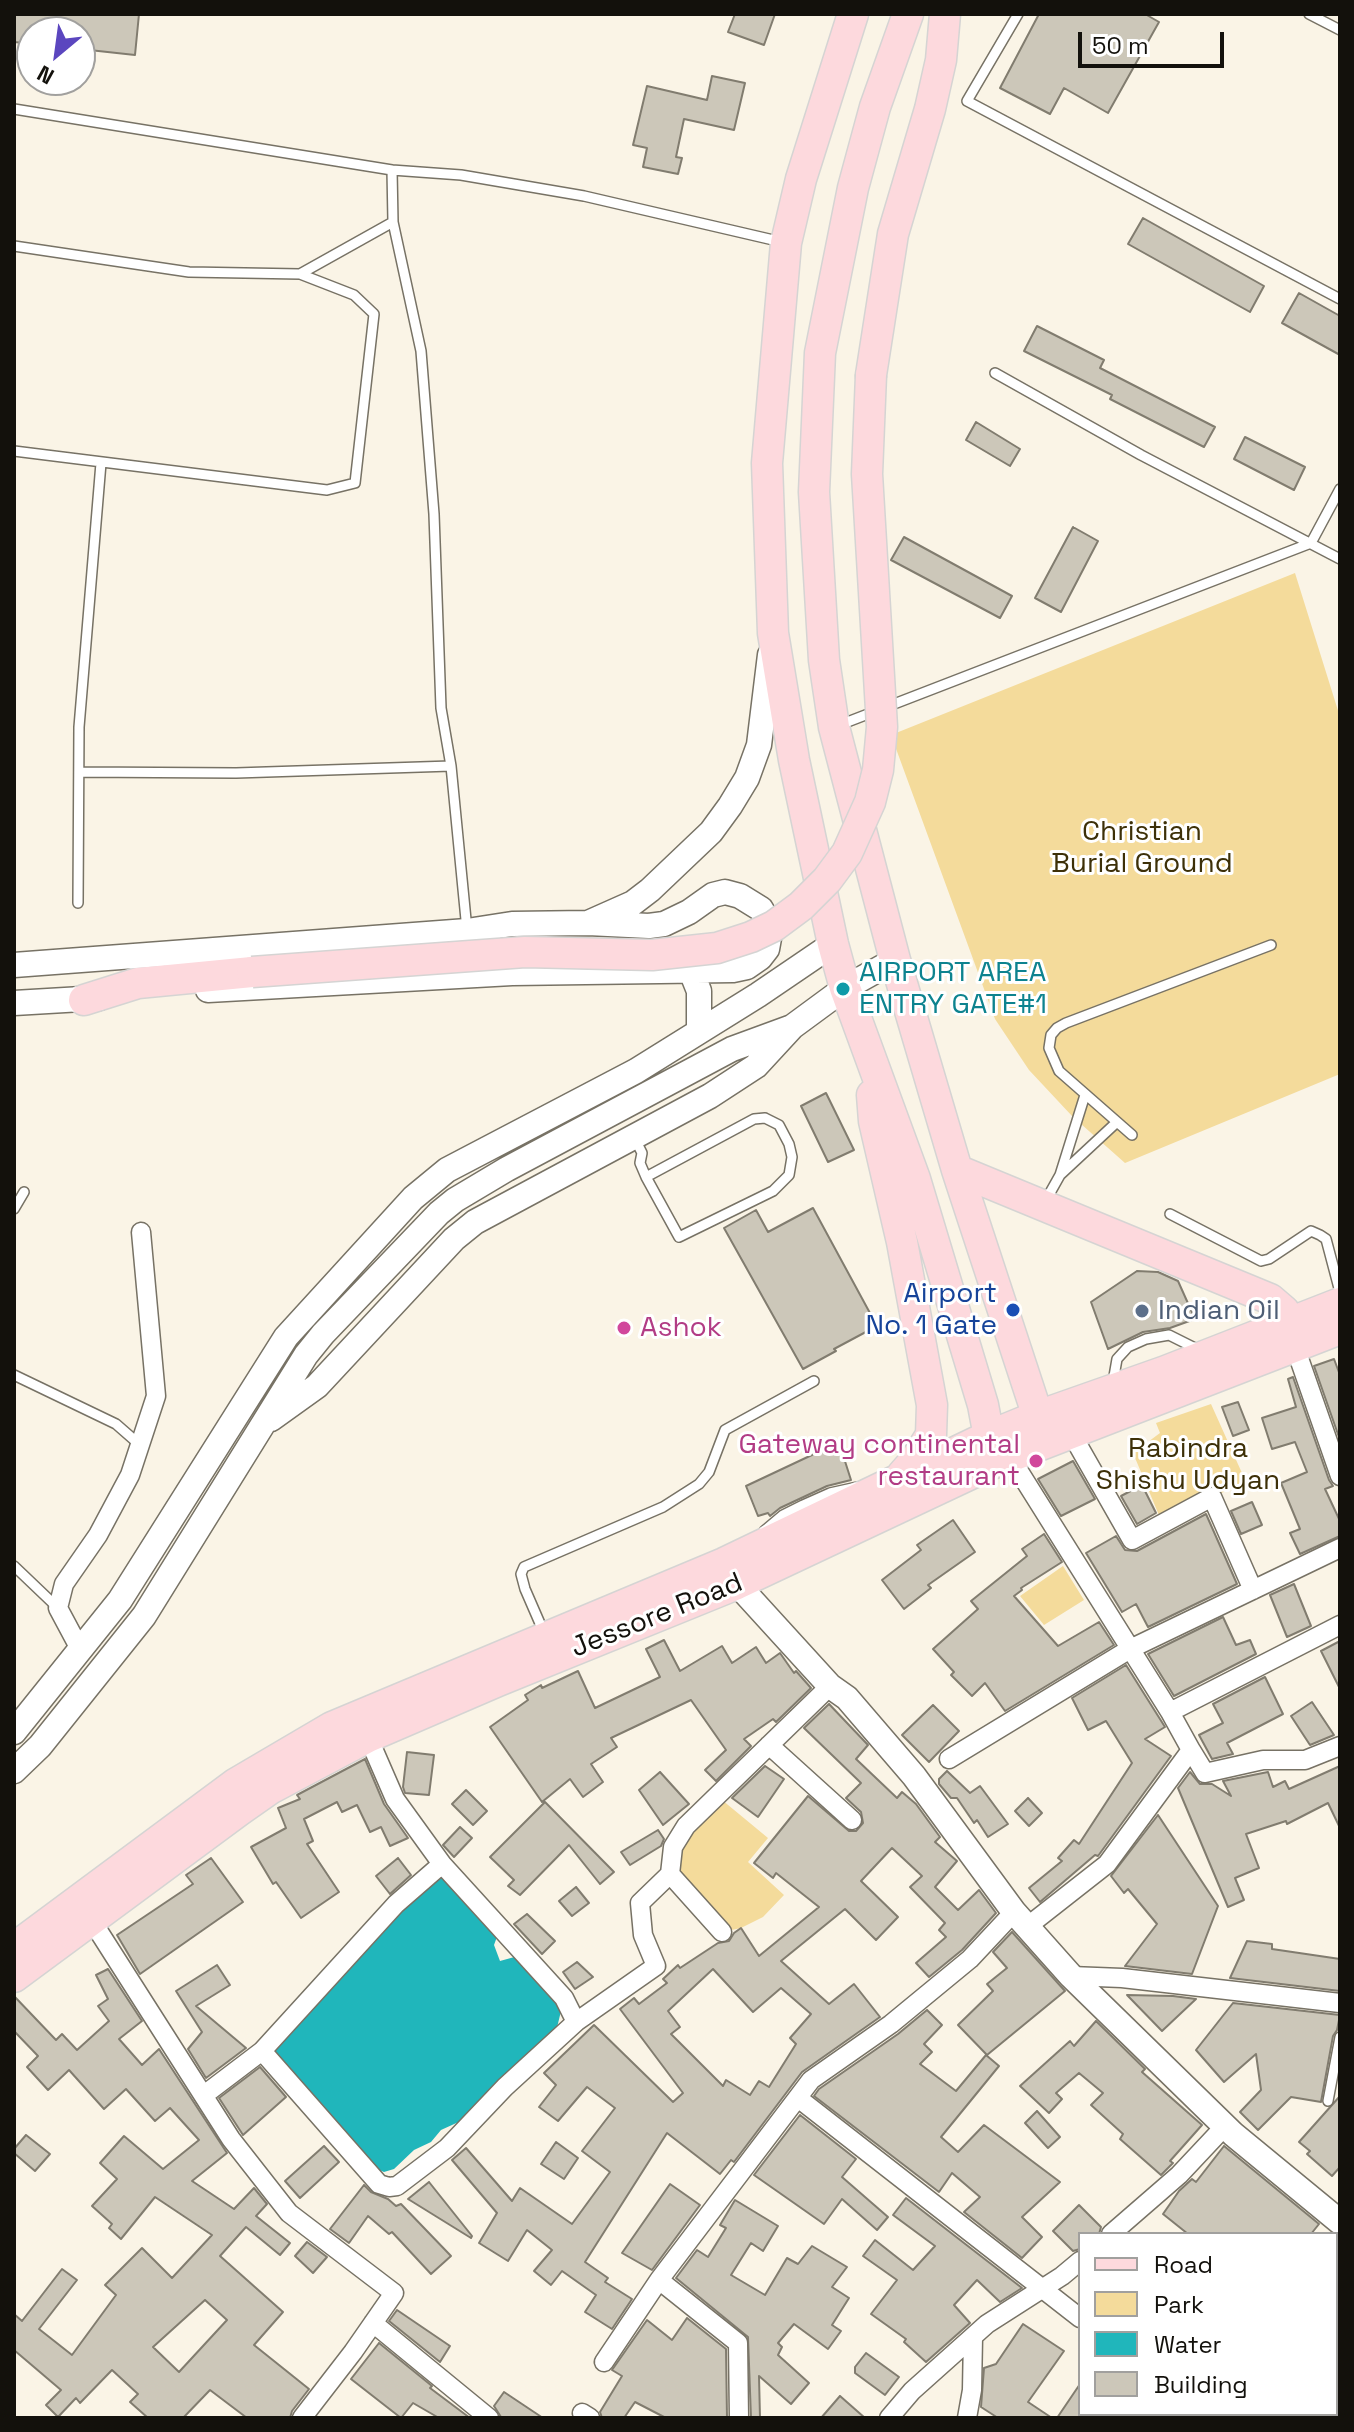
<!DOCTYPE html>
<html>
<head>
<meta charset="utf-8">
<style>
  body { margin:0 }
  #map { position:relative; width:1354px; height:2432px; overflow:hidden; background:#faf4e6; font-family:"Space Grotesk",sans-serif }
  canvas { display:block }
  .frame { position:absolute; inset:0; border:16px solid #13110c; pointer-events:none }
  .legend { position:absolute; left:1078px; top:2232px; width:260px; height:184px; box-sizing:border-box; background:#fff; border:2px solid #a1a09e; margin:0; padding:10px 14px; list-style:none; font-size:24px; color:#13110c }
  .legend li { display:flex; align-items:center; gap:16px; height:40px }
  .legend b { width:40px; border:2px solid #a1a09e }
  .north { position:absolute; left:16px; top:16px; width:80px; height:80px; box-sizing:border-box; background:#fff; border:2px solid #a1a09e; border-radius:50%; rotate:209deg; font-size:22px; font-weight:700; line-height:32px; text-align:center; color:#13110c }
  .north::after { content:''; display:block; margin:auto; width:28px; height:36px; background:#5b46bf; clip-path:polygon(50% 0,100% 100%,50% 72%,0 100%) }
  .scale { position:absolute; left:1078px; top:32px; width:146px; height:36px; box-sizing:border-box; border:4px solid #13110c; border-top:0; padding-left:10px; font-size:24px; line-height:28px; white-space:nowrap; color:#13110c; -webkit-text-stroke:6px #fff; paint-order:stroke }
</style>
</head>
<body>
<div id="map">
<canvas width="1354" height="2432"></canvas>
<div class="frame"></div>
<ul class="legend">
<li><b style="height:10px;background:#fdd9dd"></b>Road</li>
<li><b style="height:22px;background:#f4db9b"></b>Park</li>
<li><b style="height:22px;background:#20b6bb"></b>Water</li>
<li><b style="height:22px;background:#ccc7b9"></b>Building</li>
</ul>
<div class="north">N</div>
<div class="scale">50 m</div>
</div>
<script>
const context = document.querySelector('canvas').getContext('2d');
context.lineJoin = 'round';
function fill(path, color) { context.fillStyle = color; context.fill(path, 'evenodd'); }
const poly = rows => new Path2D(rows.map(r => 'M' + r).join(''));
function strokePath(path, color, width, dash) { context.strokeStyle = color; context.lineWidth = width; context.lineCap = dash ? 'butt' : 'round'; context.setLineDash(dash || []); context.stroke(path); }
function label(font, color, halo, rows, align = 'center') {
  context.font = font + ' "Space Grotesk",sans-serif'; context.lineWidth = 6; context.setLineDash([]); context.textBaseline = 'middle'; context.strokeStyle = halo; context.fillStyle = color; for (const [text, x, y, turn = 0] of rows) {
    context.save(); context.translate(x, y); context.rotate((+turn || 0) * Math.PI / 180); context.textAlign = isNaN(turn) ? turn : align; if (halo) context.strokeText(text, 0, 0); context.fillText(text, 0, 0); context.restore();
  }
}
fill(poly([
  [1295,573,1340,717,1340,1074,1125,1163,1072,1116,1029,1070,995,1019,891,735],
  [1211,1404,1246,1482,1161,1520,1133,1453,1160,1433,1156,1423],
  [1063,1566,1084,1600,1044,1625,1020,1596],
  [716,1795,768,1838,748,1862,784,1895,763,1917,741,1928,722,1932,670,1874,673,1847]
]), '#f4db9b');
fill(poly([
  [442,1877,498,1934,494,1945,500,1961,518,1956,557,1995,561,2011,555,2036,463,2120,441,2130,431,2142,414,2150,394,2169,384,2172,377,2169,267,2052,428,1882]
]), '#20b6bb');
const building = poly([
  [14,14,139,14,135,55,80,49,80,32,32,32,32,44,14,42,14,14],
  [735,14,775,14,764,45,728,32,735,14],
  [1039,14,1145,14,1159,22,1108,113,1064,88,1050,114,1000,88,1039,14],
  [712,76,745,83,734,130,684,119,676,157,682,158,678,174,643,167,647,148,633,145,647,86,707,100,712,76],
  [1143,218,1264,286,1250,312,1128,244,1143,218],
  [1299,293,1340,316,1340,355,1282,323,1299,293],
  [1037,326,1104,360,1100,368,1215,427,1204,447,1110,399,1112,395,1024,351,1037,326],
  [976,422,1020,449,1010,466,966,440,976,422],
  [1245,437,1305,467,1294,490,1234,459,1245,437],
  [1073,527,1098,541,1061,612,1035,598,1073,527],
  [904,537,1012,596,1000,618,891,560,904,537],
  [826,1093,854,1150,828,1162,801,1106,826,1093],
  [813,1208,877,1326,834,1349,836,1351,803,1369,724,1228,756,1210,768,1232,813,1208],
  [1137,1271,1158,1272,1178,1281,1195,1319,1170,1328,1143,1332,1108,1349,1091,1302,1137,1271],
  [1334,1359,1340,1375,1340,1440,1314,1366,1334,1359],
  [1293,1377,1329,1480,1333,1486,1325,1489,1340,1521,1340,1536,1300,1554,1290,1533,1300,1529,1281,1483,1307,1472,1295,1442,1272,1449,1262,1418,1296,1407,1288,1379,1293,1377],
  [1238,1402,1249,1430,1233,1436,1222,1407,1238,1402],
  [831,1446,843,1455,851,1480,827,1486,780,1508,770,1516,768,1513,758,1516,746,1486,831,1446],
  [1073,1461,1095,1499,1061,1516,1038,1479,1073,1461],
  [1142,1485,1156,1513,1137,1524,1121,1496,1142,1485],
  [1252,1502,1262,1525,1241,1534,1231,1511,1252,1502],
  [1206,1514,1237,1584,1148,1627,1136,1604,1122,1612,1086,1553,1116,1536,1125,1550,1137,1551,1206,1514],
  [953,1520,975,1552,928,1585,931,1588,904,1609,882,1580,921,1550,917,1545,953,1520],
  [1044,1534,1062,1562,1021,1588,1022,1590,1014,1596,1058,1646,1099,1622,1114,1645,1005,1711,985,1683,972,1696,951,1675,954,1672,933,1649,978,1609,971,1601,1027,1556,1022,1549,1044,1534],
  [1294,1584,1311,1626,1287,1637,1270,1595,1294,1584],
  [1223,1617,1236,1645,1250,1640,1256,1654,1174,1696,1148,1654,1223,1617],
  [664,1640,680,1671,722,1646,732,1663,756,1647,766,1663,780,1653,794,1673,796,1671,811,1688,776,1722,773,1719,744,1739,751,1746,716,1781,705,1770,726,1750,691,1700,611,1738,617,1747,591,1764,603,1782,583,1797,570,1779,542,1802,490,1727,528,1700,525,1695,541,1685,542,1688,578,1671,595,1708,660,1677,646,1649,664,1640],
  [1340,1641,1340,1689,1321,1651,1340,1641],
  [1126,1665,1165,1727,1145,1739,1171,1756,1098,1856,1095,1855,1040,1902,1029,1888,1062,1861,1058,1858,1074,1840,1079,1844,1132,1763,1106,1721,1088,1730,1072,1698,1126,1665],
  [1265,1677,1283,1714,1227,1743,1233,1754,1212,1759,1199,1735,1223,1723,1213,1704,1265,1677],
  [1312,1702,1334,1735,1310,1745,1291,1716,1312,1702],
  [829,1704,868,1745,856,1759,897,1798,902,1792,916,1804,940,1837,935,1842,957,1861,935,1887,958,1910,979,1890,996,1913,962,1950,929,1977,916,1963,946,1937,939,1930,945,1923,910,1887,922,1876,892,1848,861,1881,898,1917,876,1940,845,1909,781,1961,829,2004,854,1984,880,2017,802,2072,734,2162,731,2160,720,2174,667,2133,585,2262,608,2278,605,2282,632,2299,612,2329,585,2312,596,2295,562,2271,551,2285,534,2271,552,2250,527,2230,508,2261,479,2243,497,2213,452,2160,466,2148,512,2201,520,2188,572,2224,610,2172,582,2151,615,2108,587,2087,558,2121,539,2107,556,2085,544,2073,594,2025,673,2102,683,2093,620,2009,634,1998,639,2004,667,1983,663,1979,678,1965,680,1968,718,1943,729,1941,734,1933,741,1928,759,1956,819,1907,776,1873,773,1878,754,1863,808,1796,849,1831,856,1831,863,1823,861,1812,846,1798,861,1783,804,1728,829,1704],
  [713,1969,753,2012,781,1988,811,2014,790,2038,796,2044,769,2087,759,2081,750,2095,726,2080,723,2086,671,2034,680,2027,668,2011,713,1969],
  [933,1705,959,1731,929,1762,902,1735,933,1705],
  [407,1752,434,1755,429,1795,405,1793,403,1787,407,1752],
  [365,1759,384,1804,408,1838,390,1846,381,1827,370,1832,357,1805,342,1812,337,1802,304,1819,313,1841,307,1844,339,1892,301,1918,276,1882,273,1884,251,1847,286,1828,278,1808,300,1799,297,1795,365,1759],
  [765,1766,784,1779,758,1817,732,1798,765,1766],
  [1340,1766,1340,1828,1328,1803,1287,1824,1286,1821,1246,1834,1259,1868,1235,1878,1244,1900,1228,1907,1178,1788,1190,1772,1200,1784,1212,1784,1231,1796,1223,1781,1268,1772,1273,1787,1285,1781,1289,1789,1340,1766],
  [947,1771,970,1793,980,1786,1008,1824,988,1837,977,1820,974,1823,957,1798,951,1798,939,1784,939,1779,947,1771],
  [660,1772,689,1804,663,1825,639,1790,660,1772],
  [466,1790,487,1811,473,1825,452,1804,466,1790],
  [1028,1798,1042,1813,1029,1826,1015,1811,1028,1798],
  [545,1802,614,1872,600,1884,569,1845,520,1895,508,1886,514,1880,490,1857,545,1802],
  [1158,1815,1218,1906,1192,1974,1125,1966,1157,1924,1128,1889,1124,1893,1111,1876,1158,1815],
  [460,1827,472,1838,454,1857,443,1845,460,1827],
  [658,1830,664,1839,661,1846,630,1865,621,1852,658,1830],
  [211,1858,243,1902,140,1974,117,1935,193,1884,186,1875,211,1858],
  [398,1858,411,1875,390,1894,376,1876,398,1858],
  [576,1887,589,1903,572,1916,559,1901,576,1887],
  [527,1914,555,1941,542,1954,514,1924,527,1914],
  [1012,1932,1065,1991,987,2055,958,2025,993,1991,987,1984,1007,1968,993,1952,1012,1932],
  [1247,1941,1272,1944,1272,1949,1340,1959,1340,1991,1230,1978,1247,1941],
  [577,1962,593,1977,575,1989,563,1972,577,1962],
  [217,1965,230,1985,196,2006,246,2048,206,2078,188,2049,202,2032,176,1991,217,1965],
  [108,1969,142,2021,119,2039,142,2065,159,2049,227,2153,192,2181,234,2209,254,2188,267,2204,256,2216,290,2243,280,2255,246,2227,220,2256,283,2312,254,2345,309,2389,292,2411,290,2418,247,2418,210,2390,183,2418,148,2418,130,2402,138,2394,112,2370,80,2403,76,2398,58,2417,46,2405,61,2390,14,2350,14,2314,22,2321,62,2269,77,2280,39,2329,72,2355,116,2295,105,2285,142,2248,172,2278,212,2235,155,2197,121,2239,109,2228,112,2224,92,2206,117,2179,100,2163,124,2136,163,2169,199,2140,170,2108,155,2121,126,2089,104,2109,69,2070,48,2090,27,2067,38,2056,14,2031,14,1996,56,2040,62,2034,77,2050,109,2021,98,2006,108,1999,96,1975,108,1969],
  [205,2300,227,2320,179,2372,153,2347,205,2300],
  [1127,1995,1173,1996,1196,1999,1162,2031,1127,1995],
  [1233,2003,1340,2015,1337,2030,1333,2036,1321,2102,1291,2097,1258,2130,1240,2112,1261,2090,1256,2054,1224,2082,1196,2050,1233,2003],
  [927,2010,942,2025,924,2044,932,2052,920,2064,956,2091,986,2055,999,2066,941,2137,958,2152,984,2125,1060,2182,1022,2217,1042,2237,1022,2258,964,2212,980,2197,952,2173,939,2192,814,2096,819,2089,898,2034,927,2010],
  [1096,2021,1145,2069,1142,2072,1202,2125,1170,2161,1173,2163,1161,2175,1120,2139,1123,2134,1091,2105,1103,2093,1079,2073,1056,2093,1062,2099,1049,2113,1020,2086,1070,2041,1074,2046,1096,2021],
  [260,2067,286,2097,243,2135,219,2098,260,2067],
  [1340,2096,1340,2167,1332,2176,1307,2154,1310,2151,1299,2142,1340,2096],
  [1037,2111,1060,2137,1048,2148,1025,2123,1037,2111],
  [800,2115,856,2159,842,2177,888,2217,877,2230,842,2199,824,2224,754,2175,800,2115],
  [26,2135,50,2154,35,2171,14,2153,14,2149,26,2135],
  [556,2142,578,2158,564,2179,541,2164,556,2142],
  [324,2146,339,2162,300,2198,285,2181,324,2146],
  [1224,2146,1319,2224,1311,2234,1188,2234,1163,2214,1179,2191,1192,2179,1196,2182,1224,2146],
  [429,2182,472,2236,471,2238,408,2199,429,2182],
  [670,2184,700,2205,652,2270,622,2253,670,2184],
  [364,2185,371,2192,388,2199,396,2206,401,2204,451,2256,431,2274,392,2232,389,2234,368,2216,349,2243,330,2229,364,2185],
  [906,2198,1022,2288,1000,2302,977,2280,954,2305,970,2323,926,2362,904,2342,906,2339,871,2314,897,2280,863,2256,875,2240,913,2270,935,2246,893,2215,906,2198],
  [735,2200,778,2226,763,2251,751,2243,731,2275,765,2295,787,2258,798,2264,812,2246,847,2267,832,2287,849,2298,832,2325,841,2331,828,2349,794,2324,778,2343,782,2347,778,2355,809,2383,791,2404,759,2376,760,2418,751,2418,748,2337,676,2278,697,2250,708,2257,726,2228,720,2225,735,2200],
  [1079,2205,1101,2227,1099,2234,1080,2234,1080,2249,1073,2251,1053,2231,1079,2205],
  [307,2242,327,2257,313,2273,295,2256,307,2242],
  [397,2310,450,2346,440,2362,389,2321,397,2310],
  [687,2318,726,2349,727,2418,666,2418,635,2402,624,2418,602,2418,600,2412,622,2376,612,2370,647,2320,672,2340,687,2318],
  [1023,2324,1064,2351,1028,2402,1052,2418,998,2418,981,2407,984,2368,996,2364,1023,2324],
  [379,2343,432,2386,430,2388,470,2418,439,2418,413,2403,401,2418,351,2379,379,2343],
  [866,2353,899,2377,885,2395,855,2373,855,2367,866,2353],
  [1080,2384,1080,2418,1057,2418,1080,2384],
  [504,2392,543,2418,501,2417,494,2406,504,2392],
  [840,2396,865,2418,821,2418,840,2396]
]);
fill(building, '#ccc7b9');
strokePath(building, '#817c6f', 2);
const service = poly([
  [1018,14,967,101,1340,299],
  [1309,14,1340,30],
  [14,109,392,170],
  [393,222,392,170,461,175,584,196,782,242],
  [14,246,189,272,300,274,393,222,421,351,434,514,441,708,451,766,467,930],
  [995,373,1141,455,1340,559],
  [14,451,327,490,355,483,374,314,354,295,300,274],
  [837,726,1311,543,1340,489],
  [79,772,236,773,451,766],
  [78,903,79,727,101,463],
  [1085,1095,1060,1175,1117,1122],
  [765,1118,779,1125,789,1144,792,1157,789,1175,773,1191,679,1237,646,1177,754,1119,765,1118],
  [1132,1135,1059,1071,1049,1048,1051,1035,1057,1028,1066,1023,1271,945],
  [635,1139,642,1153,640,1163,646,1177],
  [1046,1200,1060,1175],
  [14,1209,24,1192],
  [1170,1214,1261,1261,1269,1259,1311,1231,1320,1235,1326,1239,1340,1292],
  [14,1375,116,1424,140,1445],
  [1113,1382,1117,1359,1128,1347,1146,1339,1169,1335,1199,1350],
  [764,1531,783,1515,803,1505,830,1493,857,1487],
  [14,1566,58,1608],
  [545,1635,525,1589,521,1574,524,1567,663,1507,699,1484,709,1472,725,1430,814,1381],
  [1328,2101,1340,2037]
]);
const minor = poly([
  [1295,1347,1340,1476],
  [1071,1433,1132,1540,1212,1497,1253,1590],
  [1010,1457,1170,1712,1191,1750,1107,1864,1028,1926],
  [81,1651,58,1608,64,1584,98,1535,130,1475,156,1396,141,1232],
  [1170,1712,1340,1625],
  [368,1737,395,1799,442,1864,564,1998,576,2022,656,1966,643,1935,640,1903,670,1874,673,1847,686,1826,830,1686],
  [769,1745,852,1820],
  [1191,1750,1205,1773,1263,1760,1305,1760,1340,1746],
  [949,1759,1130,1649,1340,1548],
  [670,1874,722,1932],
  [92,1921,231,2139,289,2213,394,2293,353,2352,302,2418],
  [1071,1976,1122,1978,1340,2003],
  [262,2051,379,2184,389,2187,397,2186,447,2148,505,2087,576,2022],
  [204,2095,262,2051,396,1904,442,1864],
  [798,2098,1080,2318],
  [1111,2234,1179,2175,1226,2125],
  [373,2323,489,2418],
  [604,2362,659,2280],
  [582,2413,590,2418],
  [1196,2414,1201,2418],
  [1293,2414,1296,2418],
  [739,2418,738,2343,659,2280,811,2080,891,2024,970,1959,1014,1912],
  [889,2418,912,2391,987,2324,1062,2276,1080,2261],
  [967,2418,972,2390,973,2337]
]);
const tertiary = poly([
  [14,965,467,931,512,924,588,923,633,903,650,890,711,832,730,806,747,778,759,745,770,655],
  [691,971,699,991,699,1031],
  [208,990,512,973,733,970,747,967,760,958,767,949,769,938,768,921,761,909,740,896,725,892,713,895,689,912,664,924,649,926,588,923],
  [14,1003,99,998],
  [271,1419,317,1386,454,1239,475,1222,710,1096,756,1066,792,1027,845,988,895,960],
  [737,1584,830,1686,847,1698,914,1776,1014,1912,1071,1976,1233,2134,1340,2222],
  [14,1732,120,1600,286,1337,413,1198,447,1170,636,1071,758,995,833,944],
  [14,1771,40,1746,144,1616,306,1355,323,1334,439,1213,455,1200,507,1169,732,1049,792,1027]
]);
const primary = poly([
  [853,14,801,179,786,243,767,463,773,633,794,760,833,944,845,988,915,1179,983,1405,994,1463],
  [908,14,875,107,853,188,820,353,814,492,824,660,834,727,895,960,957,1170,1043,1432],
  [871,375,893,234,930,109,941,60,945,14],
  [84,1000,138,983,252,972],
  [872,1095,874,1121,902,1242,932,1405,931,1435,916,1459,902,1475],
  [957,1170,1270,1299,1284,1311,1290,1322],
  [14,1948,235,1784,332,1727,724,1563,989,1436,1038,1416,1163,1372,1340,1303],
  [14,1977,240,1810,270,1789,368,1737,498,1681,737,1584,994,1463,1340,1329]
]);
strokePath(service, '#777265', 12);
strokePath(minor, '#777265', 21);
strokePath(tertiary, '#777265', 27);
strokePath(primary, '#d5d4d3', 33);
strokePath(service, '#fff', 9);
strokePath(minor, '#fff', 18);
strokePath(tertiary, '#fff', 24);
strokePath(primary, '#fdd9dd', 30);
const primaryBridge = poly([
  [252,972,525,952,652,955,717,948,751,937,774,926,801,906,827,880,847,853,870,802,878,770,882,727,867,474,871,375]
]);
strokePath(primaryBridge, '#d5d4d3', 33, []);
strokePath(primaryBridge, '#fdd9dd', 30);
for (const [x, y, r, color] of [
  [843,989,8,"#0f9aa8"],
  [1013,1310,8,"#1a4fb4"],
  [1142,1311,8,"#5c6f8a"],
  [624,1328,8,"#d1479c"],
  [1036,1461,8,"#d1479c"]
]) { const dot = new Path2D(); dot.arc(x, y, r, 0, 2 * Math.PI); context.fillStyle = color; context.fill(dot); strokePath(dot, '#fff', 3); }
label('28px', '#3d3008', '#fff', [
  ["Christian",1142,832],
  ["Burial Ground",1142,864],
  ["Rabindra",1188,1449],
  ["Shishu Udyan",1188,1481]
]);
label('28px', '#0d838f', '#fff', [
  ["AIRPORT AREA",859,973],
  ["ENTRY GATE#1",859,1005]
], 'left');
label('28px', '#164399', '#fff', [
  ["Airport",997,1294],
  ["No. 1 Gate",997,1326]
], 'right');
label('28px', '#4e5e75', '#fff', [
  ["Indian Oil",1158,1311]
], 'left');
label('28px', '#b23c85', '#fff', [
  ["Ashok",640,1328],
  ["Gateway continental",1020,1445,"right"],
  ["restaurant",1020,1477,"right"]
], 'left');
label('28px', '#13110c', '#fff', [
  ["Jessore Road",657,1616,-22]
]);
</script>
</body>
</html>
